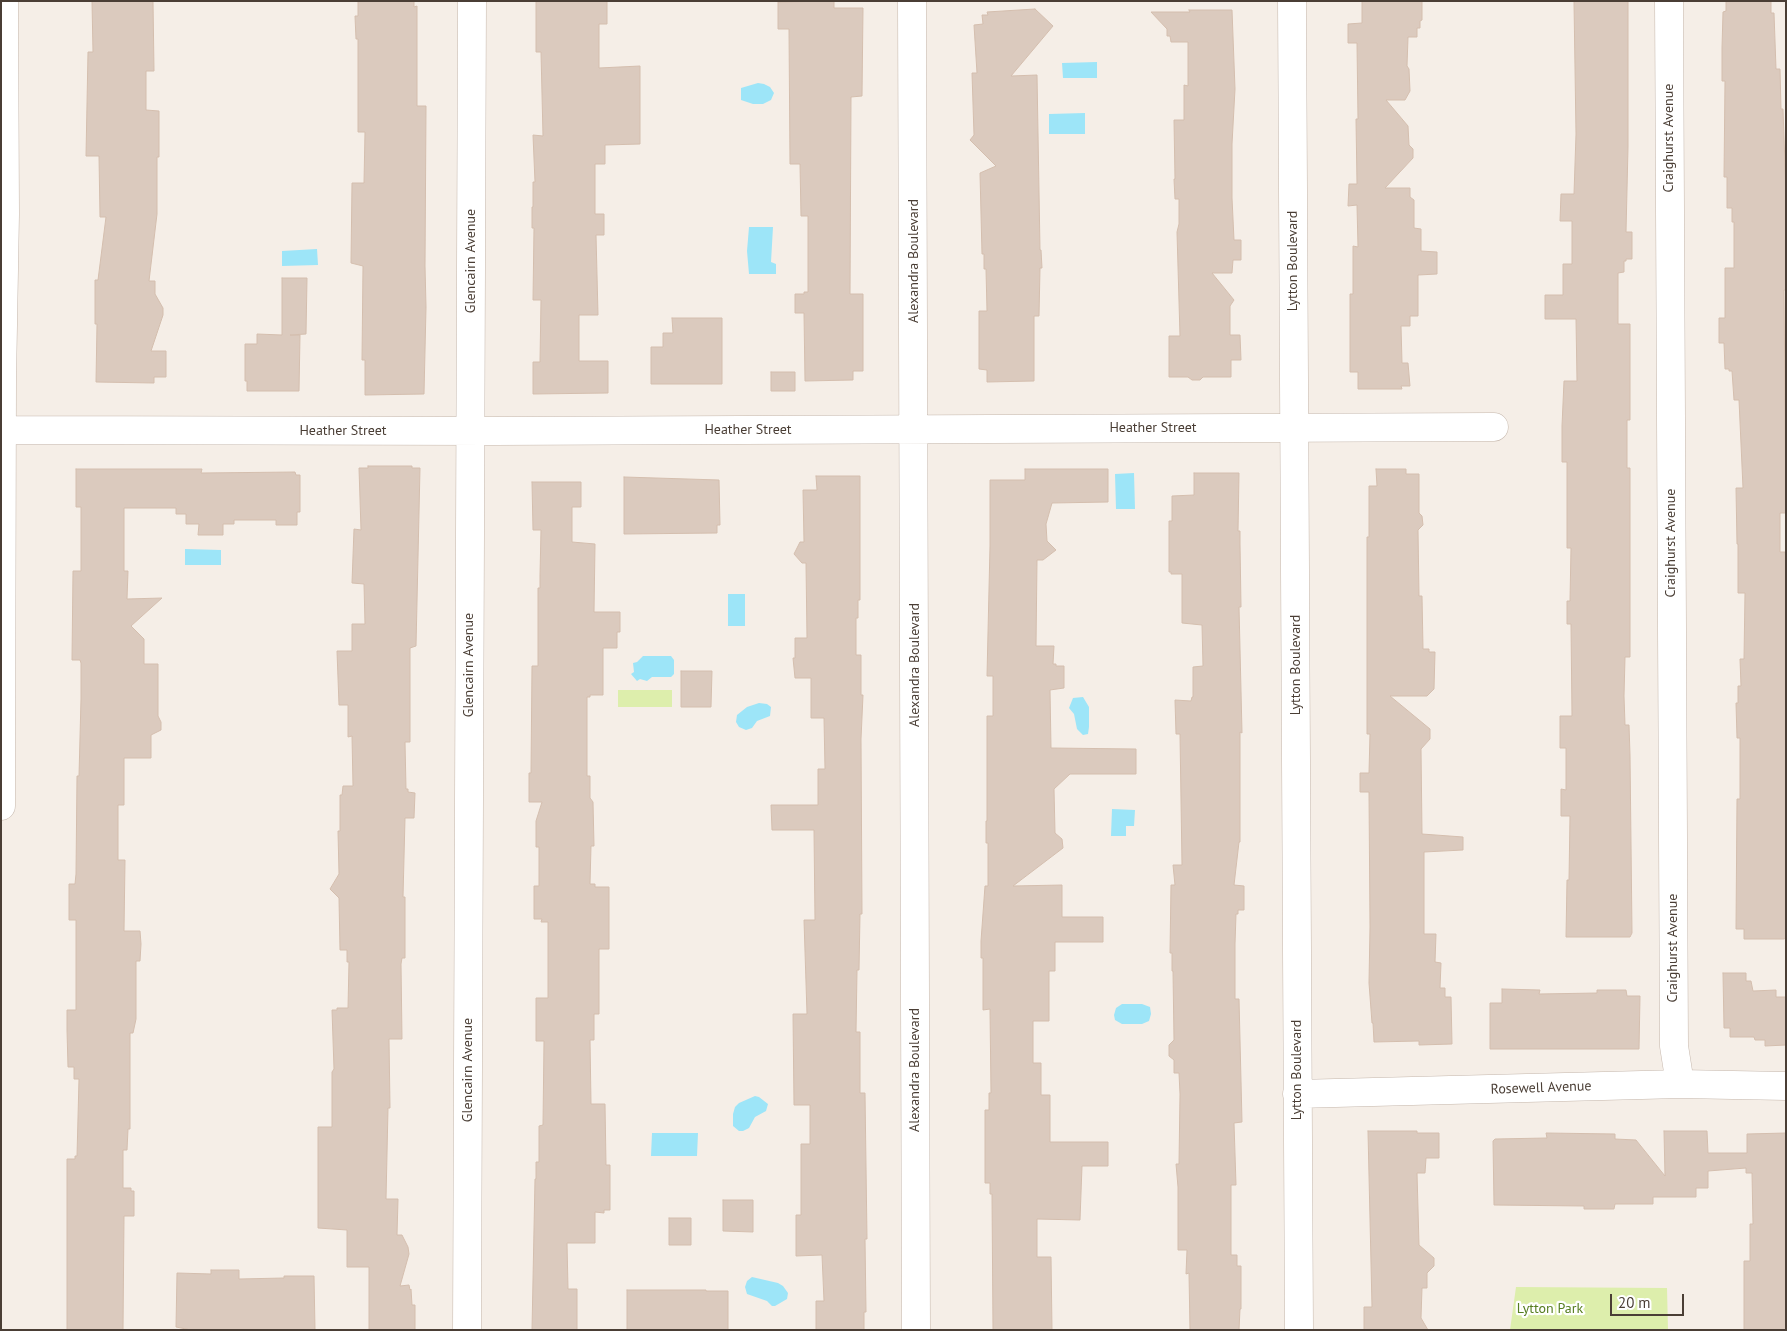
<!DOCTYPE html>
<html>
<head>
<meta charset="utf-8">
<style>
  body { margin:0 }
  #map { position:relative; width:1787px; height:1331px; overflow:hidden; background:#f5eee7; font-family:"PT Sans",sans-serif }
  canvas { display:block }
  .frame { position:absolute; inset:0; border:2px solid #4a3e35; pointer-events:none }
  .scale { position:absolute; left:1610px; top:1294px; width:74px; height:22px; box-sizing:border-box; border:2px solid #4a3e35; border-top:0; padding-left:6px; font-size:15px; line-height:18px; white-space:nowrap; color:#4a3e35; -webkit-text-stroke:4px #fff; paint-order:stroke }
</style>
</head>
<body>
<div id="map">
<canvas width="1787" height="1331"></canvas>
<div class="frame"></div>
<div class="scale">20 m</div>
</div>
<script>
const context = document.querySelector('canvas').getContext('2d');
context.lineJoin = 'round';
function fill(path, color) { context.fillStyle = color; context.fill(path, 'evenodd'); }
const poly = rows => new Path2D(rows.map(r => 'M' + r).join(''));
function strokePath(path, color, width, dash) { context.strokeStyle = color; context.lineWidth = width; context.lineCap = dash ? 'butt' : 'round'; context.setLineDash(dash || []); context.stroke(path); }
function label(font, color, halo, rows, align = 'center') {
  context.font = font + ' "PT Sans",sans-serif'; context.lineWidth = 4.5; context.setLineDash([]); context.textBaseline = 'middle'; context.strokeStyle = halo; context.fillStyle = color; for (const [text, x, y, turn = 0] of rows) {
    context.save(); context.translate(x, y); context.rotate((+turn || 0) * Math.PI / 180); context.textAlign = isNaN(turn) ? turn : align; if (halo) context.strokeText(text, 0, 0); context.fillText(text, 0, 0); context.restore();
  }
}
fill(poly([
  [618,690,672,690,672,707,618,707],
  [1516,1287,1667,1288,1668,1330,1510,1330]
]), '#ddeeac');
fill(poly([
  [1097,62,1097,78,1063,78,1062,63],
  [758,83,764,84,770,87,774,93,771,100,763,104,753,104,741,100,741,88],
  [1085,113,1085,134,1049,134,1049,114],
  [749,227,773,227,771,262,776,264,776,274,749,274,747,251],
  [317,249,318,265,282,266,282,251],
  [1134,473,1135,509,1116,509,1115,474],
  [185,549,221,550,221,565,185,565],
  [728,594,745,594,745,626,728,626],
  [643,656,671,656,674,660,674,674,671,677,652,677,647,681,640,679,637,681,631,674,634,672,633,663,637,662],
  [1083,697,1089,707,1089,727,1088,734,1083,735,1077,729,1074,714,1069,708,1073,698],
  [759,703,767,704,771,707,770,716,757,721,752,728,746,730,739,727,736,722,737,715,747,707],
  [1112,809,1135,810,1134,826,1126,826,1126,836,1111,836],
  [1122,1004,1142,1004,1150,1007,1151,1014,1149,1021,1142,1024,1122,1024,1115,1020,1114,1015,1116,1008],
  [755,1096,759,1097,768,1104,766,1111,755,1117,749,1128,743,1131,739,1131,733,1126,733,1114,735,1107,739,1103],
  [652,1133,698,1133,697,1156,651,1156],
  [752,1277,778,1283,783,1286,788,1293,787,1299,775,1306,772,1306,767,1301,747,1294,745,1287,747,1281]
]), '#9de5f8');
const building = poly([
  [92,1,153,1,154,71,146,71,146,110,159,111,159,157,157,157,157,214,149,281,155,281,155,294,163,308,163,315,151,351,166,351,166,377,154,377,154,383,96,382,97,324,95,324,95,280,98,280,106,217,100,217,99,156,86,156,88,52,93,52,92,1],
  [358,1,414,1,414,7,417,6,417,106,426,106,425,266,426,307,424,394,365,395,365,360,362,360,363,266,351,263,352,183,364,183,365,132,358,132,358,39,356,39,355,16,358,16,358,1],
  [536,1,607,1,607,24,599,24,599,68,640,66,640,144,605,145,605,164,595,164,595,214,604,214,604,235,596,235,598,315,579,315,579,361,608,361,608,393,533,394,533,362,540,362,541,300,533,300,534,228,532,228,532,207,533,207,533,182,535,182,533,135,543,136,541,52,536,52,536,1],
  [834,1,834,8,863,8,862,96,851,97,850,294,863,294,863,371,853,371,853,380,805,381,804,313,795,313,795,294,804,294,804,292,808,292,808,216,801,216,800,164,790,164,789,29,778,29,778,2,834,1],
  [1362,1,1422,1,1422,20,1420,21,1420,28,1417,28,1417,37,1408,37,1407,66,1409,69,1410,91,1405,100,1386,100,1408,126,1409,145,1413,149,1413,158,1385,188,1410,188,1410,197,1414,200,1414,228,1421,229,1421,251,1437,252,1437,274,1418,275,1418,316,1410,316,1410,326,1401,326,1402,363,1408,363,1410,386,1401,386,1402,389,1358,389,1358,372,1350,372,1350,294,1353,294,1353,246,1358,247,1357,205,1348,206,1349,184,1357,184,1356,119,1358,119,1357,43,1348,43,1348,24,1362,23,1362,1],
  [1574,1,1628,1,1628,147,1626,232,1632,232,1632,259,1626,259,1626,261,1624,261,1624,272,1618,273,1618,324,1630,324,1630,420,1627,420,1627,468,1630,468,1630,657,1625,657,1624,696,1625,725,1629,725,1630,755,1632,933,1630,937,1566,937,1567,880,1569,880,1570,816,1561,816,1561,789,1566,790,1566,748,1560,748,1560,716,1572,716,1571,624,1567,624,1567,601,1570,601,1571,548,1567,548,1567,462,1562,462,1562,426,1564,381,1577,381,1576,319,1545,319,1545,295,1563,295,1563,264,1572,264,1572,221,1560,221,1561,194,1574,194,1576,134,1574,1],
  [1726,1,1771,1,1771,13,1774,13,1776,69,1780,69,1781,109,1783,109,1786,193,1786,290,1784,290,1786,513,1780,513,1780,552,1785,552,1786,558,1786,938,1784,939,1744,939,1744,929,1736,929,1737,799,1740,799,1740,738,1737,738,1736,703,1738,703,1738,686,1741,686,1740,659,1744,659,1745,593,1738,593,1738,544,1737,544,1736,488,1743,488,1739,400,1734,400,1732,371,1729,371,1729,369,1725,369,1724,343,1719,343,1719,318,1725,318,1725,268,1734,268,1734,222,1732,222,1732,208,1727,208,1727,177,1724,177,1725,81,1722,81,1722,48,1723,12,1726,11,1726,1],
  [1035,9,1053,26,1011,76,1037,75,1040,250,1041,250,1042,268,1040,268,1039,316,1034,316,1034,381,987,382,987,370,979,369,979,311,987,311,986,269,984,269,984,254,982,254,980,173,996,166,970,140,974,135,972,73,977,73,974,25,983,24,982,15,988,15,987,12,1035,9],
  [1189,10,1232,10,1235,89,1232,144,1232,198,1234,240,1241,240,1241,260,1233,260,1232,273,1212,273,1234,300,1230,306,1230,335,1240,335,1241,360,1231,360,1231,377,1203,377,1200,380,1192,380,1188,377,1169,377,1169,336,1180,336,1177,232,1179,224,1179,199,1175,199,1174,179,1175,179,1174,120,1184,120,1184,85,1188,86,1188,42,1171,42,1170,36,1167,36,1167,29,1151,12,1190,12,1189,10],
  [282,278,307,278,306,334,290,335,300,335,299,391,247,391,247,381,245,381,245,344,257,344,257,334,282,335,282,278],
  [672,318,722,318,722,384,651,384,651,347,663,347,663,333,673,333,672,318],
  [771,372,795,372,795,391,771,391,771,372],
  [368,466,412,466,412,468,420,468,416,646,410,648,410,742,405,742,406,789,408,789,408,792,415,793,414,818,405,818,403,897,405,897,405,958,402,958,401,964,402,1039,389,1039,390,1108,388,1108,386,1199,398,1199,397,1235,402,1235,408,1247,409,1254,400,1286,409,1285,410,1290,411,1289,412,1305,415,1305,415,1330,369,1330,369,1267,347,1267,347,1230,318,1228,318,1127,332,1127,332,1072,334,1069,332,1010,337,1010,337,1008,348,1008,349,962,347,962,347,950,340,950,339,898,330,889,339,874,338,831,340,831,340,795,342,795,343,786,353,786,352,736,348,737,348,705,339,705,337,651,352,651,352,624,365,624,364,584,352,583,354,529,361,530,359,468,368,468,368,466],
  [76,469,202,469,201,473,295,472,296,475,300,475,300,512,297,512,297,525,276,525,276,520,234,520,234,524,223,524,223,535,198,535,199,524,186,524,186,514,176,514,176,508,124,508,124,571,128,571,127,599,162,598,131,626,144,639,144,664,158,664,158,716,161,722,161,730,151,735,151,758,124,758,124,805,118,805,118,860,125,860,124,931,140,931,141,944,140,961,136,961,136,1019,133,1033,130,1033,130,1129,128,1129,127,1150,123,1150,123,1188,131,1188,131,1191,134,1191,134,1216,124,1216,123,1330,67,1330,67,1159,75,1159,75,1156,77,1156,79,1079,74,1079,74,1067,68,1067,67,1030,67,1010,76,1010,76,920,69,920,69,884,75,884,76,874,77,776,79,776,81,699,81,663,80,660,72,660,73,571,81,571,81,507,76,507,76,469],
  [1025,469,1108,469,1108,502,1052,503,1046,524,1047,541,1056,550,1043,560,1037,560,1036,646,1054,646,1053,664,1056,664,1056,666,1064,666,1064,688,1050,690,1051,748,1136,749,1136,774,1070,774,1054,789,1055,833,1062,839,1063,848,1013,886,1062,885,1062,917,1103,917,1103,942,1055,942,1055,971,1049,971,1049,1021,1033,1021,1033,1063,1041,1063,1041,1095,1050,1095,1050,1142,1108,1142,1108,1166,1082,1166,1080,1220,1037,1219,1037,1257,1051,1257,1052,1330,993,1330,992,1194,990,1194,990,1183,985,1183,985,1110,989,1110,989,1093,991,1093,990,1009,983,1010,983,958,981,958,981,941,985,886,988,886,988,843,986,843,986,821,987,821,987,716,993,716,993,676,987,676,990,546,990,480,1025,480,1025,469],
  [1376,469,1406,469,1406,474,1419,474,1419,513,1422,516,1423,525,1418,530,1419,596,1422,596,1423,649,1429,649,1429,652,1435,652,1434,689,1427,696,1390,696,1430,729,1430,739,1421,749,1422,834,1463,837,1463,850,1424,852,1424,934,1436,934,1435,962,1441,963,1440,988,1445,988,1445,997,1451,997,1452,1044,1419,1045,1419,1041,1374,1042,1373,1023,1372,1023,1369,983,1370,927,1369,792,1360,792,1360,773,1369,773,1370,734,1367,734,1367,537,1369,537,1369,486,1377,486,1376,469],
  [1194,473,1239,473,1238,531,1240,531,1240,544,1241,607,1239,607,1242,733,1240,732,1240,842,1239,842,1234,885,1244,886,1244,910,1238,910,1238,914,1236,914,1235,944,1235,999,1239,999,1242,1122,1234,1123,1236,1185,1231,1185,1231,1255,1237,1255,1237,1266,1241,1266,1241,1309,1240,1309,1239,1330,1190,1330,1189,1273,1186,1274,1187,1250,1178,1250,1178,1187,1176,1164,1179,1164,1180,1094,1179,1073,1174,1073,1174,1060,1169,1056,1169,1045,1174,1040,1173,971,1172,971,1172,953,1170,953,1171,885,1175,885,1173,865,1182,865,1180,734,1176,734,1175,700,1191,701,1192,697,1193,697,1193,667,1203,666,1202,625,1182,623,1182,574,1171,574,1171,572,1169,572,1169,521,1172,521,1172,496,1194,495,1194,473],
  [816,476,860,476,860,600,858,600,858,618,856,618,856,655,861,655,861,695,863,695,861,739,862,914,860,914,859,970,857,970,856,1032,860,1032,860,1093,865,1093,867,1239,865,1239,866,1312,864,1312,864,1330,816,1330,816,1301,824,1301,822,1255,796,1256,796,1215,801,1215,801,1144,810,1144,810,1105,794,1105,793,1014,807,1014,804,920,815,920,814,830,772,830,771,805,818,805,818,769,825,769,824,718,811,718,811,678,795,678,793,658,795,658,795,638,807,638,806,563,802,563,794,554,800,542,804,542,803,490,817,490,816,476],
  [624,477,719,480,720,525,717,525,717,533,624,534,624,477],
  [532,482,581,482,581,507,572,507,572,542,595,544,594,612,620,612,620,632,617,632,617,648,603,648,603,695,590,695,590,697,587,697,587,776,590,776,590,798,593,802,594,846,591,846,590,884,595,884,595,887,609,887,609,949,599,949,599,1014,594,1014,594,1040,590,1040,591,1104,605,1104,606,1165,610,1165,610,1210,604,1210,604,1213,595,1212,595,1243,567,1243,568,1289,577,1289,577,1330,532,1330,535,1179,536,1179,536,1162,539,1162,539,1126,543,1125,544,1041,536,1041,536,998,548,998,548,922,541,922,542,919,534,919,534,886,539,886,539,847,536,847,536,821,542,802,529,802,529,773,531,773,532,666,538,666,538,588,540,588,540,576,541,530,533,530,532,482],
  [681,671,712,671,711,707,681,707,681,671],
  [1723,973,1746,973,1746,981,1751,981,1753,991,1776,990,1776,997,1786,997,1786,1045,1765,1046,1765,1040,1755,1040,1754,1037,1730,1037,1730,1028,1724,1028,1723,973],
  [1502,989,1540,990,1539,994,1597,993,1597,990,1626,990,1627,996,1640,996,1639,1049,1490,1049,1490,1003,1502,1003,1502,989],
  [1368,1131,1417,1131,1417,1133,1439,1133,1439,1158,1426,1158,1425,1173,1417,1173,1419,1245,1434,1258,1434,1266,1427,1273,1427,1288,1422,1288,1421,1318,1428,1330,1364,1330,1364,1307,1372,1307,1368,1131],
  [1664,1131,1707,1131,1708,1153,1747,1153,1747,1134,1786,1133,1786,1330,1744,1330,1744,1261,1750,1261,1750,1224,1753,1224,1752,1173,1746,1173,1746,1168,1708,1171,1708,1188,1696,1188,1696,1197,1653,1197,1653,1204,1615,1204,1614,1209,1584,1209,1584,1206,1494,1205,1493,1141,1495,1139,1547,1138,1546,1133,1615,1134,1615,1139,1636,1140,1665,1176,1664,1131],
  [723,1200,753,1200,753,1232,723,1231,723,1200],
  [669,1218,691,1218,691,1245,669,1245,669,1218],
  [211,1270,239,1270,239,1279,284,1278,284,1276,314,1276,315,1330,191,1330,176,1327,177,1273,211,1274,211,1270],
  [627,1290,706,1290,706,1291,728,1291,728,1330,627,1330,627,1290]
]);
fill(building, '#dbcabe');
strokePath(building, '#d4beae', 1);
const minor = poly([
  [912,1,916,1330],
  [1292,1,1299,1330],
  [1669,1,1674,1046,1680,1084],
  [1,430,492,431,1494,427],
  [1,806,2,381,5,214,4,1],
  [1297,1094,1680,1084,1786,1086],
  [467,1330,472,1]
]);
strokePath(minor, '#c5b7ac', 29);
strokePath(minor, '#fff', 28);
label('14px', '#4a3e35', '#fff', [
  ["Craighurst Avenue",1669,138,-90],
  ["Glencairn Avenue",471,261,-90],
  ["Alexandra Boulevard",914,261,-90],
  ["Lytton Boulevard",1293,261,-90],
  ["Heather Street",1153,428],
  ["Heather Street",748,430],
  ["Heather Street",343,431],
  ["Craighurst Avenue",1671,543,-90],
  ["Glencairn Avenue",469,665,-90],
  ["Alexandra Boulevard",915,665,-90],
  ["Lytton Boulevard",1296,665,-90],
  ["Craighurst Avenue",1673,948,-90],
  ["Glencairn Avenue",468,1070,-90],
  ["Alexandra Boulevard",915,1070,-90],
  ["Lytton Boulevard",1297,1070,-90],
  ["Rosewell Avenue",1541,1088,-2]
]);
label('14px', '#557d20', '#fff', [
  ["Lytton Park",1550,1309]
]);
</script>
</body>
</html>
